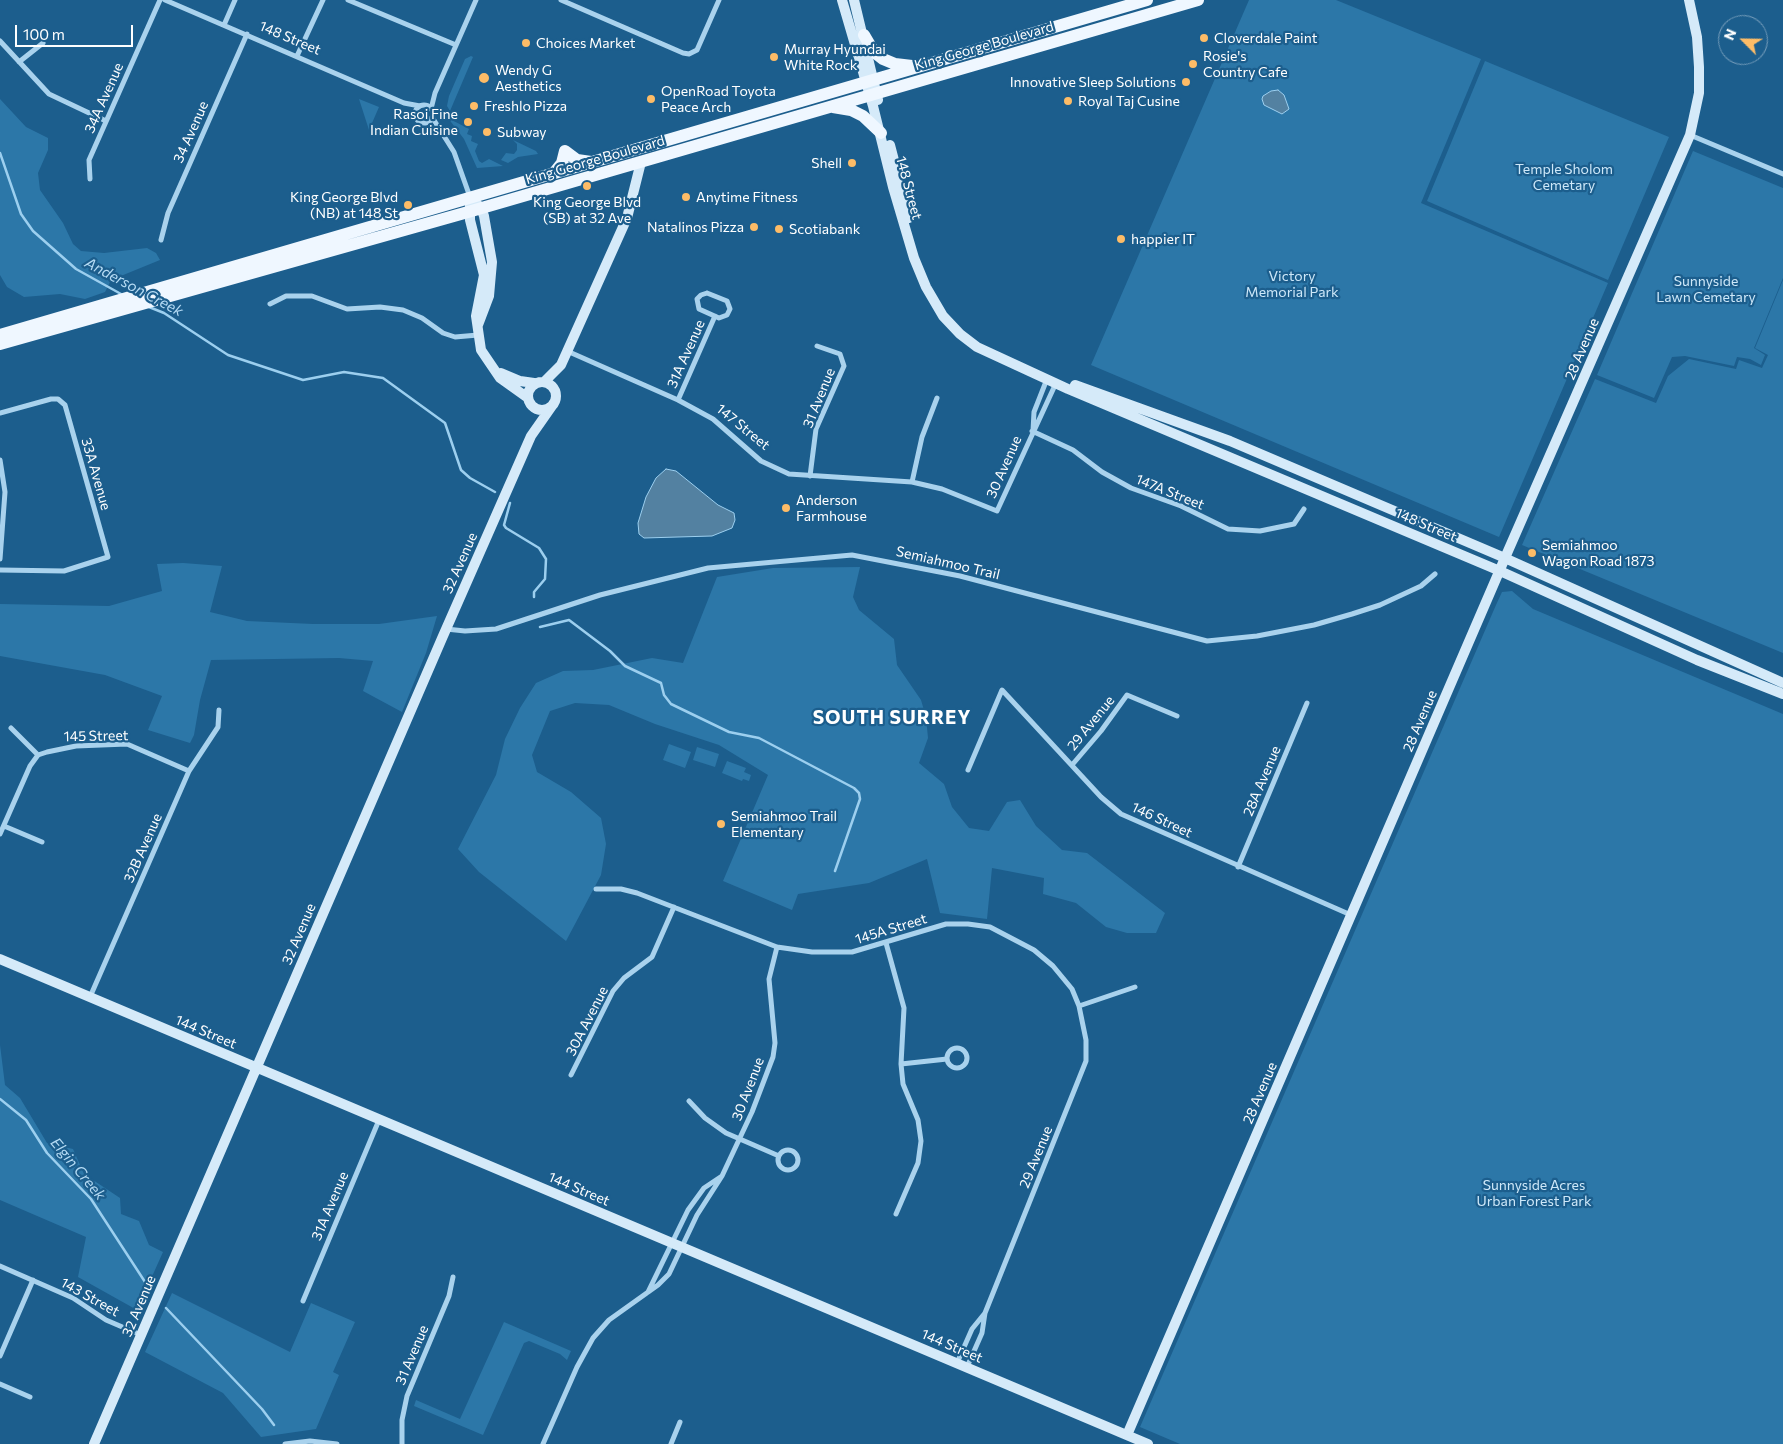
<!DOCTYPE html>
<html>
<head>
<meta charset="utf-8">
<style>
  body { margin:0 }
  #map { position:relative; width:1783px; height:1444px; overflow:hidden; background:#1c5e8d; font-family:Commissioner,sans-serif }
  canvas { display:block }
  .north { position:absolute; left:1718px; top:15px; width:50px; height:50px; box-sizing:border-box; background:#1c5e8d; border:1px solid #779ebb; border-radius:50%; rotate:293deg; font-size:14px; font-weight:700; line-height:20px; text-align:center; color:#fff }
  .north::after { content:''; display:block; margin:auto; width:18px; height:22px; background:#fdbc67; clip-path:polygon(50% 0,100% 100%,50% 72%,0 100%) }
  .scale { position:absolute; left:15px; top:25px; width:118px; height:22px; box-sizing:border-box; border:2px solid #fff; border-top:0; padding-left:6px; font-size:15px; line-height:18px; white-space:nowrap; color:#fff; -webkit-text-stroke:4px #1c5e8d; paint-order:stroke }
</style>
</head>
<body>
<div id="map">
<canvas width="1783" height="1444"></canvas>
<div class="north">N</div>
<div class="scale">100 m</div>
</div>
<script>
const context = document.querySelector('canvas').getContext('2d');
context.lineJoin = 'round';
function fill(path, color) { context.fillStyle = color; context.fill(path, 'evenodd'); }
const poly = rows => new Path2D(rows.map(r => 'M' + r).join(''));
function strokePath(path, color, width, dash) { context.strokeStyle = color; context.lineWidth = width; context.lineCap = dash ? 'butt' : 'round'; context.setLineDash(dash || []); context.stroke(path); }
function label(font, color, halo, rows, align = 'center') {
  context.font = font + ' Commissioner,sans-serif'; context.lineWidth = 4.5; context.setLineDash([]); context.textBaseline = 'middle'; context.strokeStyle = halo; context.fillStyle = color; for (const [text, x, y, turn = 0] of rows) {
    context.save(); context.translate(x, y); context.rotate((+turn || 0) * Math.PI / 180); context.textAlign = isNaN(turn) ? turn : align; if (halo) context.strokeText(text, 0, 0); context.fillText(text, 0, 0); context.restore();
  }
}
fill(poly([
  [1249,0,1336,0,1481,59,1421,203,1608,283,1499,537,1091,365],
  [471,56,473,57,450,111,447,106,449,96,465,59],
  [1485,61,1669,137,1608,280,1427,201],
  [0,99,26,127,48,138,48,150,38,173,40,190,63,223,73,244,81,251,104,253,147,248,156,253,160,260,111,280,105,292,85,299,60,294,24,297,7,287,0,275],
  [359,99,379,107,369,130],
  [448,118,469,129,467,134,472,136,471,141,478,144,475,151,479,161,482,163,489,159,503,166,477,168,464,139],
  [513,140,536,151,538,154,518,157,508,163,501,160,506,153,514,154,517,150,517,144],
  [1693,151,1783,188,1783,278,1754,348,1765,355,1761,365,1750,359,1737,357,1734,366,1685,356,1672,357,1654,398,1597,375],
  [1783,280,1783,653,1522,545,1595,379,1656,403,1668,376,1689,359,1736,369,1739,360,1762,368,1768,355,1755,348],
  [183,563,222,566,210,612,247,621,313,624,379,624,437,616,426,653,402,712,363,691,373,661,339,658,211,660,200,700,194,735,190,743,148,730,162,696,105,675,0,656,0,604,109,606,162,591,157,564],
  [860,567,853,597,859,610,894,639,897,665,921,700,926,717,928,738,919,763,944,784,952,807,969,828,989,831,1007,802,1020,800,1036,826,1062,850,1087,853,1165,913,1156,933,1127,933,1106,927,1076,903,1043,894,1044,878,992,868,987,919,940,913,927,859,869,883,798,894,792,910,723,881,768,775,719,745,655,724,609,705,575,703,550,711,532,755,537,772,571,792,601,818,606,844,601,875,566,941,479,872,458,849,496,775,505,739,520,708,536,683,563,671,593,670,652,658,683,663,717,577,773,568],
  [1512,591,1533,609,1783,714,1783,1444,1180,1444,1140,1427,1496,605,1502,592],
  [669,744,691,752,685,768,663,760],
  [697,747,719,754,715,767,693,760],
  [727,761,746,768,744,772,751,775,749,781,743,779,742,781,722,773],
  [0,1045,5,1085,20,1098,47,1143,73,1149,84,1174,120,1198,121,1214,139,1221,149,1245,163,1252,137,1310,78,1277,86,1237,0,1200],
  [172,1293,290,1352,311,1303,355,1322,333,1372,339,1375,316,1429,261,1437,223,1393,145,1352],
  [504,1322,571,1351,567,1360,560,1354,529,1341,524,1343,483,1435,414,1406,416,1400,460,1419]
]), '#2c77a8');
const water = poly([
  [1278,90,1284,95,1289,109,1282,114,1264,105,1262,99,1263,96,1271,91,1278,90],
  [666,469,676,471,718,505,734,513,735,520,732,528,712,536,644,538,639,534,638,523,646,497,656,478,666,469]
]);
fill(water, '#5381a1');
strokePath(water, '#9ccfef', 1);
strokePath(poly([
  [0,153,21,214,33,231,76,269,121,294],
  [149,307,164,313,228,355,303,380,344,372,383,378,445,423,461,470,470,478,495,492],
  [510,503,504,525,506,528,539,548,546,559,545,579,534,592,534,597],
  [540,627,569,620,610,651,625,666,661,683,664,695,671,704,729,732,759,738,854,788,859,793,860,799,835,871],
  [0,1099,26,1120,47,1153,91,1199,147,1285],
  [166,1308,262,1409,274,1425]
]), '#9ccfef', 2.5);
strokePath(poly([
  [165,0,404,103,420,106],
  [348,0,456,45],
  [561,0,683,53,689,54,697,50,719,0],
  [224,25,235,0],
  [0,41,49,94,106,121],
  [297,56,323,0],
  [19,62,43,43],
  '415 114a9 9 0 1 1 18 0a9 9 0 1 1-18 0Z',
  [431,109,435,93,476,0],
  [432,117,454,152,470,197],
  [1690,135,1783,174],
  [90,179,89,160,160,0],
  [161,240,168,213,247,34],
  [707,293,727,301,730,309,727,315,719,318,699,309,697,299,701,295,707,293],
  [270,304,286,296,312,296,347,309,380,307,403,310,422,318,443,333,455,337,478,335],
  [567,351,678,400,713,419,761,461,789,474,912,482,942,489,997,511,1056,383],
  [678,400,715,316],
  [0,413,51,399,58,399,65,405,108,557,64,571,0,570],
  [1032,431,1073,450,1102,472,1131,488,1181,506,1228,529,1260,531,1294,524,1304,509],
  [1033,431,1034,412,1047,379],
  [0,460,5,492,0,559],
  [810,476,816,429,844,366,840,354,817,346],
  [912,482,922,437,937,398],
  [446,629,465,631,496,629,600,595,708,568,852,555,960,576,1207,641,1257,636,1314,625,1352,614,1380,605,1421,586,1435,574],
  [11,728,38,755],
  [1072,765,1101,731,1127,695,1177,716],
  [968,770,1002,690,1101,797,1121,814,1351,915],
  [4,826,42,842],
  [0,834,30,766,38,755,47,752,76,746,127,744,189,771],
  [1238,867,1307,703],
  [596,889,621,889,637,893,777,947,812,952,852,952,946,924,968,924,990,927,1034,950,1053,966,1072,989,1079,1006,1086,1040,1086,1061,985,1313,982,1333,967,1367],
  [886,943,904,1008,901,1064,903,1084,918,1120,921,1141,918,1163,896,1214],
  [90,997,189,771,218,727,219,710],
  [1079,1006,1135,987],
  '947 1058a10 10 0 1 1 20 0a10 10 0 1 1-20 0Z',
  [901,1064,947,1059],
  [571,1075,613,991,624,978,652,957,674,907],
  [689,1101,705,1118,726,1133,779,1156],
  '778 1160a10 10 0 1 1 20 0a10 10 0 1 1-20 0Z',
  [722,1176,752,1112,773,1057,775,1043,769,979,777,947],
  [0,1266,73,1298,106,1320,141,1335],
  [303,1301,379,1120],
  [0,1356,33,1280],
  [957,1363,972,1329,985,1313],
  [0,1384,30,1397],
  [285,1444,310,1441,337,1444],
  [402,1444,402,1420,407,1396,449,1296,453,1277],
  [543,1444,577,1367,593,1338,609,1320,658,1285,669,1274,697,1215,722,1176,704,1188,688,1210,648,1292],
  [671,1444,680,1422]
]), '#a9d2ed', 5);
strokePath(poly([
  [842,0,873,106,893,187,914,258,926,287,943,316,960,334,977,347,1068,389,1500,571,1697,660,1783,694],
  [854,0,878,100],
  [890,145,909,218],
  [470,197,470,220,484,275,476,316,481,350,500,378,528,398],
  [476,203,481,208,484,216,492,262,489,296,478,325],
  [501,373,520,381,534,383],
  '528 396a14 14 0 1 1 28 0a14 14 0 1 1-28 0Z',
  [544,382,561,365,627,218,641,162],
  [1075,385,1230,441,1498,555,1783,683],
  [0,959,1148,1444],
  [1127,1435,1508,551,1690,135,1699,93,1699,67,1697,37,1689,0],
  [94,1444,443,636,531,436,552,406]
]), '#d5eaf9', 10);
strokePath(poly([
  [864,35,874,52,883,59,895,64,912,66],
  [833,107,851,110,863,116,881,133],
  [554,173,562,163,565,151,577,160,591,162],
  [0,335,1147,0],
  [0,344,468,212,1198,0]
]), '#eff7ff', 12);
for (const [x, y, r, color] of [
  [1204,38,5,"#fdbc67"],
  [526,43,5,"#fdbc67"],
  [774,57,5,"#fdbc67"],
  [1193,64,5,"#fdbc67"],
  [484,78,6,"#fdbc67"],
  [1186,82,5,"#fdbc67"],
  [651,99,5,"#fdbc67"],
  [1068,101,5,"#fdbc67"],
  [474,106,5,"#fdbc67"],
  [468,122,5,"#fdbc67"],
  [487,132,5,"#fdbc67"],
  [852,163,5,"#fdbc67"],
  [587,186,5,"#fdbc67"],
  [686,197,5,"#fdbc67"],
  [408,205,5,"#fdbc67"],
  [754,227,5,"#fdbc67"],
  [779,229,5,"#fdbc67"],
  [1121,239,5,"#fdbc67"],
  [786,508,5,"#fdbc67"],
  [1532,553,5,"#fdbc67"],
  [721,824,5,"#fdbc67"]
]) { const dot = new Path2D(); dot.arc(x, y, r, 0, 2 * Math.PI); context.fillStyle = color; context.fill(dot); strokePath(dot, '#1c5e8d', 2); }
label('14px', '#fff', '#1c5e8d', [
  ["148 Street",290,38,23],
  ["King George Boulevard",984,46,-16],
  ["34A Avenue",104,98,-66],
  ["34 Avenue",191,132,-66],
  ["King George Boulevard",595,160,-16],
  ["148 Street",909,188,75],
  ["28 Avenue",1582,349,-67],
  ["31A Avenue",686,354,-66],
  ["31 Avenue",819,398,-68],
  ["147 Street",743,427,39],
  ["30 Avenue",1004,467,-66],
  ["33A Avenue",96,474,74],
  ["147A Street",1170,492,22],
  ["148 Street",1426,525,23],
  ["32 Avenue",460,563,-66],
  ["Semiahmoo Trail",948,563,13],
  ["28 Avenue",1420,721,-67],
  ["29 Avenue",1091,723,-51],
  ["145 Street",96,736,-1],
  ["28A Avenue",1262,781,-67],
  ["146 Street",1162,820,25],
  ["32B Avenue",143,848,-66],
  ["145A Street",891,929,-17],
  ["32 Avenue",299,934,-67],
  ["30A Avenue",587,1021,-63],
  ["144 Street",206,1032,23],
  ["30 Avenue",748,1089,-69],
  ["28 Avenue",1260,1093,-67],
  ["29 Avenue",1036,1157,-68],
  ["144 Street",579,1189,23],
  ["31A Avenue",330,1206,-67],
  ["143 Street",90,1297,29],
  ["32 Avenue",139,1306,-67],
  ["144 Street",952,1346,23],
  ["31 Avenue",412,1355,-67]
]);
label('14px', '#fff', '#1c5e8d', [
  ["Cloverdale Paint",1214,38],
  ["Choices Market",536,43],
  ["Murray Hyundai",784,49],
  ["White Rock",784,65],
  ["Rosie's",1203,56],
  ["Country Cafe",1203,72],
  ["Wendy G",495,70],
  ["Aesthetics",495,86],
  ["Innovative Sleep Solutions",1176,82,"right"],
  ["OpenRoad Toyota",661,91],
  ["Peace Arch",661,107],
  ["Royal Taj Cusine",1078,101],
  ["Freshlo Pizza",484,106],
  ["Rasoi Fine",458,114,"right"],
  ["Indian Cuisine",458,130,"right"],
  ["Subway",497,132],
  ["Shell",842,163,"right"],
  ["King George Blvd",398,197,"right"],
  ["(NB) at 148 St",398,213,"right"],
  ["Anytime Fitness",696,197],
  ["King George Blvd",587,202,"center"],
  ["(SB) at 32 Ave",587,218,"center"],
  ["Natalinos Pizza",744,227,"right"],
  ["Scotiabank",789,229],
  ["happier IT",1131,239],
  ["Anderson",796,500],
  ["Farmhouse",796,516],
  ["Semiahmoo",1542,545],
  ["Wagon Road 1873",1542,561],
  ["Semiahmoo Trail",731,816],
  ["Elementary",731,832]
], 'left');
label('14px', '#cee8f9', '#1c5e8d', [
  ["Temple Sholom",1564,169],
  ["Cemetary",1564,185],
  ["Victory",1292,276],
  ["Memorial Park",1292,292],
  ["Sunnyside",1706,281],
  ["Lawn Cemetary",1706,297],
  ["Sunnyside Acres",1534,1185],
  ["Urban Forest Park",1534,1201]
]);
label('italic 15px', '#b5dbf4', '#1c5e8d', [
  ["Anderson Creek",134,287,28],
  ["Elgin Creek",78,1169,50]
]);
context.letterSpacing = '1px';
label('bold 19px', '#fff', '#1c5e8d', [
  ["SOUTH SURREY",892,718]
]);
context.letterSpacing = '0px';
</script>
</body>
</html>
